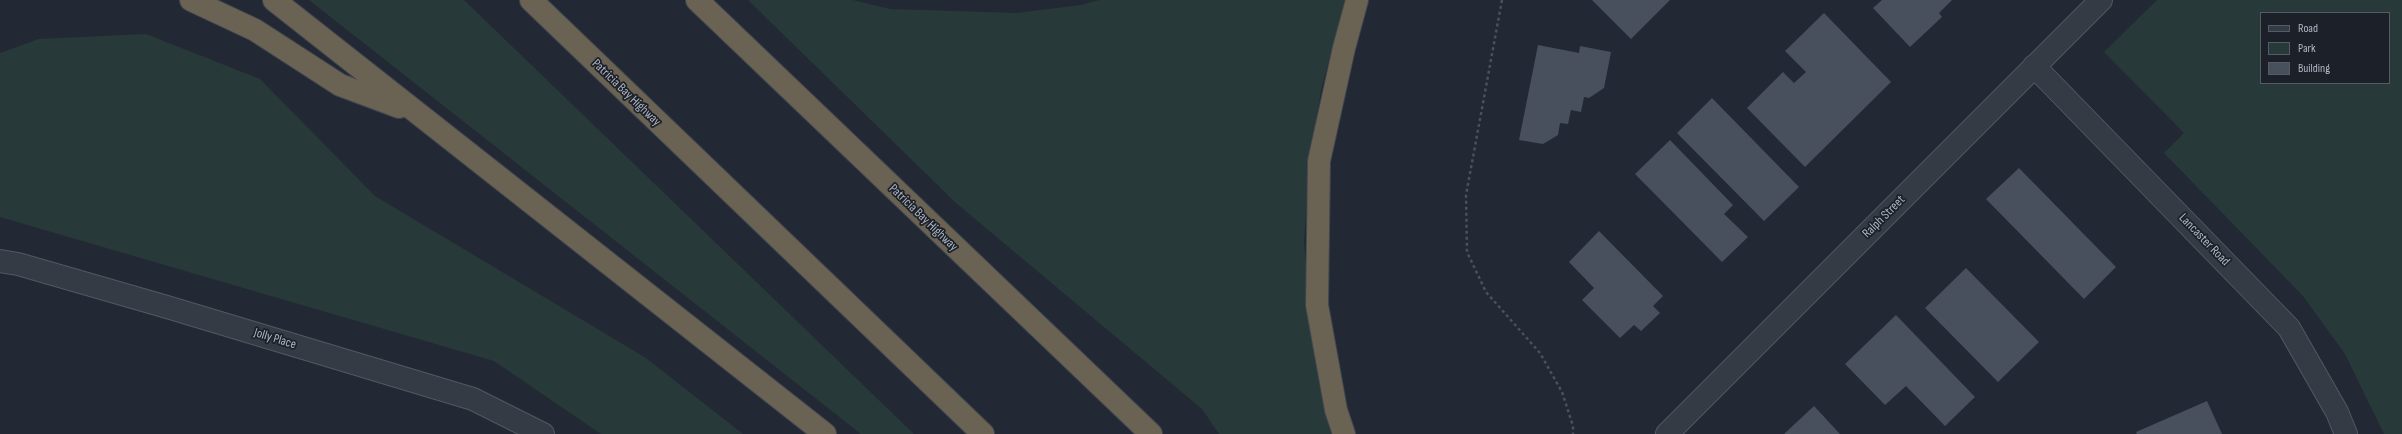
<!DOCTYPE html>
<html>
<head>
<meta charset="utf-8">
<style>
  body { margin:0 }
  #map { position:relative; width:2402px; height:434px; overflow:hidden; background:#222934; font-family:"Sofia Sans Condensed",sans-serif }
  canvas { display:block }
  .legend { position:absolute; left:2260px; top:12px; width:130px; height:72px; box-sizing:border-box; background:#1b2029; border:1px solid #565c66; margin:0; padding:5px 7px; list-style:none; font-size:12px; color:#afb6c2 }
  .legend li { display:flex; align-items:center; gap:8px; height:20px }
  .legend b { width:20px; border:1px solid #565c66 }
</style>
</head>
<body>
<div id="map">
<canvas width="2402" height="434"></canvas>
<ul class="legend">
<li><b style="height:5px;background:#353b45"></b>Road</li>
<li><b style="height:11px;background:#283939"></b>Park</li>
<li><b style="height:11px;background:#48505e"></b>Building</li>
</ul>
</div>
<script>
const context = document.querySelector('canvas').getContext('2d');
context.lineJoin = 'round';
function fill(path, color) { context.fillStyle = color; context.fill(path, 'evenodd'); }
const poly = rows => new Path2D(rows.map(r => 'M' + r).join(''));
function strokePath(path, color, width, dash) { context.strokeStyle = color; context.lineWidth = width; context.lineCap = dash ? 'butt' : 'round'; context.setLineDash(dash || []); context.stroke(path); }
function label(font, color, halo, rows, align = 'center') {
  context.font = font + ' "Sofia Sans Condensed",sans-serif'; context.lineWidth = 3.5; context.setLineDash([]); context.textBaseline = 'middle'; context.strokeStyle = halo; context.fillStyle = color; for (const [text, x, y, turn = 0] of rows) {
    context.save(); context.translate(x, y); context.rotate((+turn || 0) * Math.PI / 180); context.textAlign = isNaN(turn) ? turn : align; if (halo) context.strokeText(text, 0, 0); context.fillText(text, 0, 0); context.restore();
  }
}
fill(poly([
  [309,0,464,0,914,434,861,434],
  [748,0,853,0,890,9,1017,13,1081,5,1099,0,1345,0,1321,90,1309,167,1304,243,1310,316,1319,383,1331,434,1219,434,1202,409,956,203],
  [2157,0,2402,0,2402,434,2384,434,2345,354,2303,296,2164,153,2184,133,2104,52],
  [2261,13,2389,13,2389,83,2261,83],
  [146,34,260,79,375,196,646,358,743,434,601,434,494,361,0,217,0,53,39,39]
]), '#283939');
fill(poly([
  [1592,0,1670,0,1631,39],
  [1882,0,1952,0,1939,13,1942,17,1910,47,1873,8],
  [1824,13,1891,82,1805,167,1747,108,1783,72,1794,83,1806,72,1785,51],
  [1538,45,1579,53,1580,46,1611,52,1604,88,1589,98,1584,97,1581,112,1571,110,1568,124,1560,123,1558,135,1543,144,1519,140],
  [1712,98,1799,187,1764,221,1677,133],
  [1670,140,1733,205,1724,214,1748,237,1722,262,1635,174],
  [2019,168,2116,267,2084,299,1986,199],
  [1599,231,1663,296,1653,306,1660,313,1641,331,1634,325,1620,338,1582,300,1594,288,1569,262],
  [1966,268,2039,342,1998,382,1925,308],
  [1896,315,1975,397,1945,426,1906,386,1885,405,1845,364],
  [2207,401,2222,434,2137,434,2136,432],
  [1814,406,1840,434,1784,434]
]), '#48505e');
const minor = poly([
  [2034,66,2289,328,2337,412,2346,434],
  [0,261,18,264,167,307,473,399,543,434],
  [1667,434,2101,0]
]);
const highway = poly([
  [191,0,255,30,340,85,399,107],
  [274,0,825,434],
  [531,0,983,434],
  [697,0,1151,434],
  [1344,434,1336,410,1317,305,1319,161,1344,48,1357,0]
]);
strokePath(minor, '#525963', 24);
strokePath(highway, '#40464f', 24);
strokePath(poly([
  [1502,0,1466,195,1467,252,1486,292,1540,353,1562,392,1573,426,1573,434]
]), '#455457', 2.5, [3, 3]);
strokePath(minor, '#353b45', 22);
strokePath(highway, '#6a6253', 22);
label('13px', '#afb6c2', '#1b2029', [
  ["Patricia Bay Highway",626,93,44],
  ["Ralph Street",1884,217,-45],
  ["Patricia Bay Highway",923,218,44],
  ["Lancaster Road",2204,240,46],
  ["Jolly Place",275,339,17]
]);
</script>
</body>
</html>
